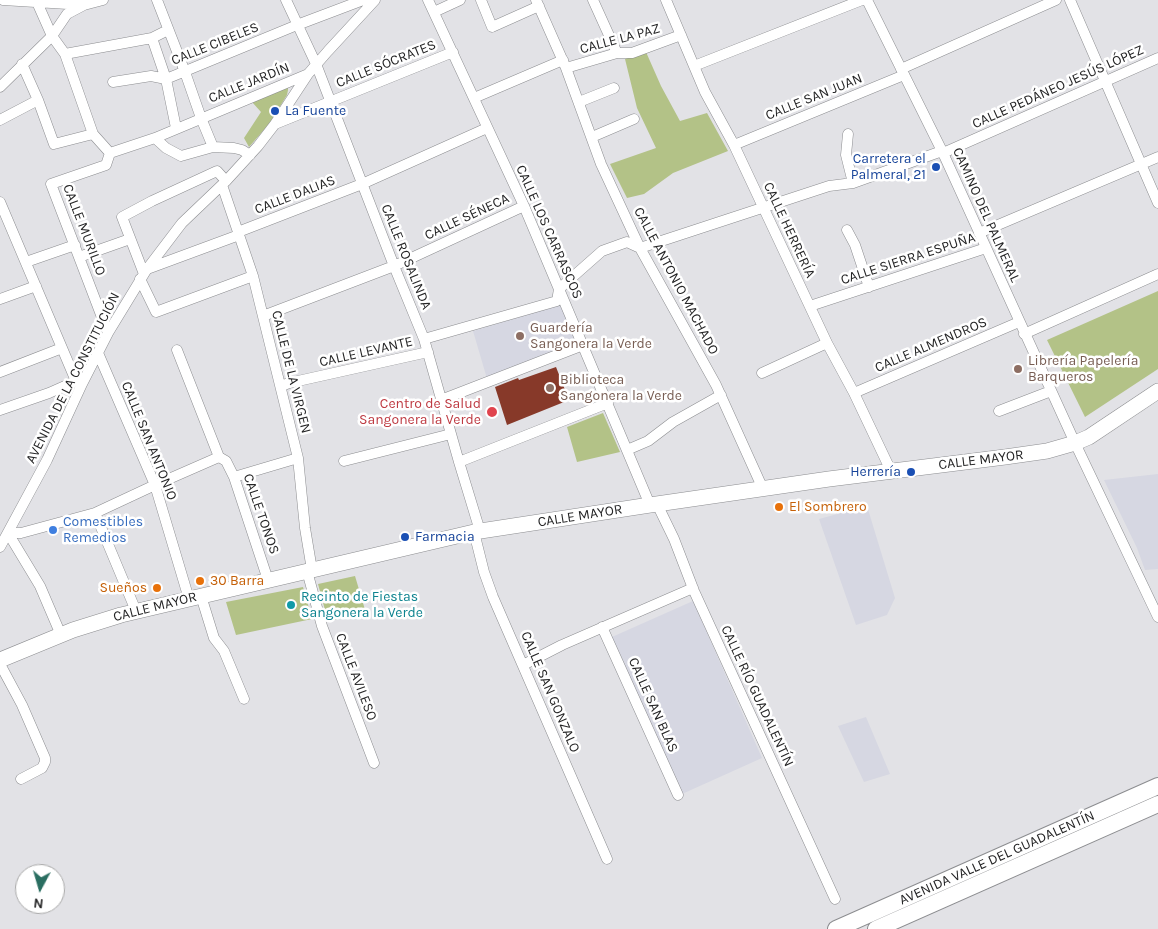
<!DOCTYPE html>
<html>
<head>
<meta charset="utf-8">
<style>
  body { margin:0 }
  #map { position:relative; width:1158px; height:929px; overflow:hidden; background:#e2e2e6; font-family:Karla,sans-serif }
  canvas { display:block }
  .north { position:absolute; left:15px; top:864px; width:50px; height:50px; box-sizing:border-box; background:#fff; border:1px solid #a8a8a8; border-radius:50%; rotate:186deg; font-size:14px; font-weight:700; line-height:20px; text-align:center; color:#252526 }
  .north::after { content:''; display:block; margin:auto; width:18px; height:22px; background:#2a6e61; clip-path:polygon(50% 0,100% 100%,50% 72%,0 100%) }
</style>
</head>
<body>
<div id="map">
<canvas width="1158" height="929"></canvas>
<div class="north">N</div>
</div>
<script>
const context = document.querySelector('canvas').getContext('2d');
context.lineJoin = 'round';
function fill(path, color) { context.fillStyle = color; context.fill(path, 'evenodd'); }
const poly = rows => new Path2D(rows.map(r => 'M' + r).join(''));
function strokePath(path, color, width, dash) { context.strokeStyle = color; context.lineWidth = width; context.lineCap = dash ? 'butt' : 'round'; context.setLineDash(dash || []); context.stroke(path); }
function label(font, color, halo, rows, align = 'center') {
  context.font = font + ' Karla,sans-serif'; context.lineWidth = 5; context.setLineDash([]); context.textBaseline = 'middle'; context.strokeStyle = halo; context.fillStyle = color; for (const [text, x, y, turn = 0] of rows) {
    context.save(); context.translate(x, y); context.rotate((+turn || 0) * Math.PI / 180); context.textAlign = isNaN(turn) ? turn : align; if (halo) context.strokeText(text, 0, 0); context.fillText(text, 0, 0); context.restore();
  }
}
fill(poly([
  [560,305,583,345,488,382,473,331],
  [1158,474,1158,569,1145,570,1137,548,1104,480],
  [867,506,895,598,887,615,856,625,819,519],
  [693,601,762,758,682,794,612,637],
  [866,717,890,774,864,782,838,726]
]), '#d6d7e2');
fill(poly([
  [646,52,661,86,680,121,707,113,728,151,673,173,644,194,627,198,610,164,656,148,637,108,625,59],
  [284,88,288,88,288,90,287,95,269,124,249,147,244,138,261,112,252,102],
  [1158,291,1158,369,1085,417,1047,340],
  [603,413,620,452,577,462,567,427],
  [355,576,366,613,328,621,318,584],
  [303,587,312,619,236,635,226,602]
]), '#b3c287');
fill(poly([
  [556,367,569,400,507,425,495,387,518,378,519,380]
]), '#873929');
const street = poly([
  [3,0,84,5,103,0],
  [157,0,185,72,201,118,213,147,234,148,242,150,250,155],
  [286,0,316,64,394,266,424,339,459,462,480,531],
  [428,0,524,206,650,505],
  [481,0,492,27,539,6],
  [536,0,566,68,601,164,640,248,716,385,763,489],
  [593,0,617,53],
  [666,0,705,92,734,145,827,343,854,393,891,471],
  [867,0,943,153,1075,443,1158,617],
  [1070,0,1158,203],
  [84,5,67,14,52,36,65,54,93,134,110,153],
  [434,12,460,0],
  [152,38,166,79,176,128],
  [65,54,152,38,168,30],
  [22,64,38,100,54,144,93,134],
  [694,66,862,0],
  [566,68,617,53,632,53,681,35],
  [901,69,1056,0],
  [113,82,151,76,166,79,297,25,363,0],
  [0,87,52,36,36,0],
  [474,98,563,60],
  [579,102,614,88],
  [0,120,38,100],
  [275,124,453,52],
  [848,134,846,155,853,183],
  [592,137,634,119],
  [155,138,166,148,181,156,213,147],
  [734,145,904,75],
  [943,153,1158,58],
  [222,185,253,276,298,458,305,528,312,570],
  [0,202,76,381,82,384],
  [847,230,855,245,869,287],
  [238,232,362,184,487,128],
  [979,233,1158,157],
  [79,257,130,239],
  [26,262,75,245],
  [147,269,239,235],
  [144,274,122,217,152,201,217,171,226,181],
  [140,279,156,312,253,276],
  [0,299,36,286],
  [810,306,986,248],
  [263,316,394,266,524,206],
  [108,333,51,184,106,165,110,153,155,138,308,74],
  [1024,334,1158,274],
  [424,339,557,301,559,289,602,251,627,242,640,248,829,186,853,183,942,151],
  [177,350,219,457,226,461,234,477,268,580],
  [98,353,155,485,189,599],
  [0,372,62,348],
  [762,373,827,343],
  [281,386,289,383,428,352],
  [854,393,1019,322],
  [441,400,583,345],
  [0,410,49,393,76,381],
  [999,411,1051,391],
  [627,450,648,441,673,422,721,395],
  [344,461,451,434],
  [459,462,608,403],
  [234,477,298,458],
  [657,504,674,539,694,591,835,899],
  [95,513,136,611],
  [474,532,484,572,493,597,607,859],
  [8,533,21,533,95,513,155,485,219,457],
  [8,533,40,586,61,635],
  [0,547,47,460,82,384,108,333,147,269,182,223,226,181,258,146,275,124,308,74,328,51,375,0],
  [307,571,322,626,374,763],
  [201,596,214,638,224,651,244,699],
  [602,627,678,795],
  [0,664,22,705,45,758,45,762,42,768,21,779],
  [523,665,562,645,693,588]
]);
const secondary = poly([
  [0,660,73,630,121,615,474,532,650,505,829,479,1005,457,1047,451,1075,443,1089,437,1158,391]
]);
const primary = poly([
  [836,929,1158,786],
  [876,929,1158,804]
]);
strokePath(street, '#8c8d90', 11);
strokePath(secondary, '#8c8d90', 16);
strokePath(primary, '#8c8d90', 18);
strokePath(street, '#fff', 10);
strokePath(secondary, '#fff', 15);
strokePath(primary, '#fff', 16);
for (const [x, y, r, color] of [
  [275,111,5,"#1a4fb4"],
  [936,167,5,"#1a4fb4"],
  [520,336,5,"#8d6e63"],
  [1018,369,5,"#8d6e63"],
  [550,388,5,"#8d6e63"],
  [492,412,6,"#e0444e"],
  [911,472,5,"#1a4fb4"],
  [779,507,5,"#e8710a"],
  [53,530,5,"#3f7fe0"],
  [405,537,5,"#1a4fb4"],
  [200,581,5,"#e8710a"],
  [157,588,5,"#e8710a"],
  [291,605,5,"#0f9aa8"]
]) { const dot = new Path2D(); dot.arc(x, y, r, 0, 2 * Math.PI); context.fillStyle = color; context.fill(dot); strokePath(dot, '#fff', 2); }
label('14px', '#252526', '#fff', [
  ["CALLE LA PAZ",620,39,-15],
  ["CALLE CIBELES",215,44,-22],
  ["CALLE SÓCRATES",386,64,-22],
  ["CALLE JARDÍN",249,83,-22],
  ["CALLE PEDÁNEO JESÚS LÓPEZ",1058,87,-24],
  ["CALLE SAN JUAN",814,97,-22],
  ["CALLE DALIAS",295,195,-21],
  ["CAMINO DEL PALMERAL",986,215,66],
  ["CALLE SÉNECA",467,217,-25],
  ["CALLE MURILLO",84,230,69],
  ["CALLE HERRERÍA",789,230,65],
  ["CALLE LOS CARRASCOS",549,232,66],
  ["CALLE ROSALINDA",406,257,68],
  ["CALLE SIERRA ESPUÑA",908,259,-18],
  ["CALLE ANTONIO MACHADO",676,281,62],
  ["CALLE ALMENDROS",931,345,-23],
  ["CALLE LEVANTE",366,352,-13],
  ["CALLE DE LA VIRGEN",291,372,76],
  ["AVENIDA DE LA CONSTITUCIÓN",73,378,-63],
  ["CALLE SAN ANTONIO",149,441,68],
  ["CALLE MAYOR",981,460,-7],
  ["CALLE TONOS",261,514,71],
  ["CALLE MAYOR",580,516,-9],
  ["CALLE MAYOR",155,607,-14],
  ["CALLE AVILESO",356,677,69],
  ["CALLE SAN GONZALO",550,692,67],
  ["CALLE RÍO GUADALENTÍN",757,696,65],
  ["CALLE SAN BLAS",653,705,66],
  ["AVENIDA VALLE DEL GUADALENTÍN",997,858,-24]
]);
label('14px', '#164399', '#fff', [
  ["La Fuente",285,111],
  ["Carretera el",926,159,"right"],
  ["Palmeral, 21",926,175,"right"],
  ["Herrería",901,472,"right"],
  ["Farmacia",415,537]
], 'left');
label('14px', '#785e54', '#fff', [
  ["Guardería",530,328],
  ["Sangonera la Verde",530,344],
  ["Librería Papelería",1028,361],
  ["Barqueros",1028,377],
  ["Biblioteca",560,380],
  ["Sangonera la Verde",560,396]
], 'left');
label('14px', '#be3a42', '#fff', [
  ["Centro de Salud",481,404],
  ["Sangonera la Verde",481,420]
], 'right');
label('14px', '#c56008', '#fff', [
  ["El Sombrero",789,507],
  ["30 Barra",210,581],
  ["Sueños",147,588,"right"]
], 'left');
label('14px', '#366cbe', '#fff', [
  ["Comestibles",63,522],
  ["Remedios",63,538]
], 'left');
label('14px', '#0d838f', '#fff', [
  ["Recinto de Fiestas",301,597],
  ["Sangonera la Verde",301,613]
], 'left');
</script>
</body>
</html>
